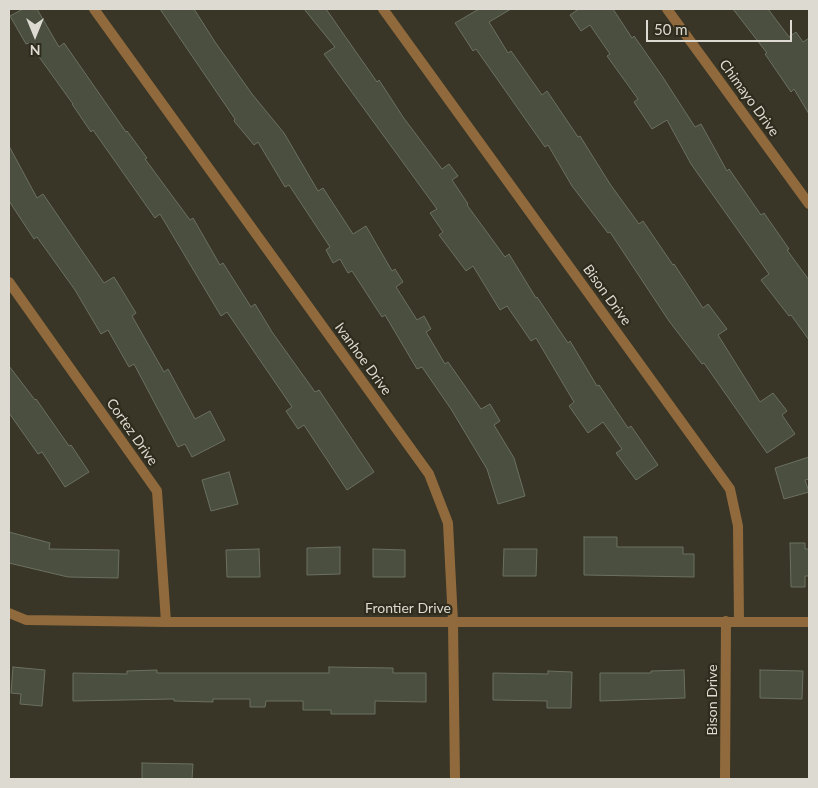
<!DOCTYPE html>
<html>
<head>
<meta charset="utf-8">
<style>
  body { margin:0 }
  #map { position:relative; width:818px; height:788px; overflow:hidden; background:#393627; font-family:Lato,sans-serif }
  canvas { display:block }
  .frame { position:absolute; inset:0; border:10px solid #dcdad1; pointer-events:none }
  .north { position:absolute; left:10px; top:10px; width:50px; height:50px; -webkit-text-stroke:4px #2f2c1d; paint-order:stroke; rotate:180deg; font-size:14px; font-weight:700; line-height:20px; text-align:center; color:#dcdad1 }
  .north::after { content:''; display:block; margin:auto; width:18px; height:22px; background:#dcdad1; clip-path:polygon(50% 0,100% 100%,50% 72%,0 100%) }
  .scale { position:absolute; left:646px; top:20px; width:146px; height:22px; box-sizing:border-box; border:2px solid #dcdad1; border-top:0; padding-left:6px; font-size:15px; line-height:18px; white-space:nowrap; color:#dcdad1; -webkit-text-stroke:4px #2f2c1d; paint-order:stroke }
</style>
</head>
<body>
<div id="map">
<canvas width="818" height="788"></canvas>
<div class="frame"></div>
<div class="north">N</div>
<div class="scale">50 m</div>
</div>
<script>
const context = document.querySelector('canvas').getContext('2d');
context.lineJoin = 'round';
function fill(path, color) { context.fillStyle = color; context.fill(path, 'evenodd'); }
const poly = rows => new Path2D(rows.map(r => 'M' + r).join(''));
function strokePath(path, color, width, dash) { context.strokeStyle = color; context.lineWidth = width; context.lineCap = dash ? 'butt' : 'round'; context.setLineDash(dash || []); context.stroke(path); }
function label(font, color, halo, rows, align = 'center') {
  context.font = font + ' Lato,sans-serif'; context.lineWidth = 4.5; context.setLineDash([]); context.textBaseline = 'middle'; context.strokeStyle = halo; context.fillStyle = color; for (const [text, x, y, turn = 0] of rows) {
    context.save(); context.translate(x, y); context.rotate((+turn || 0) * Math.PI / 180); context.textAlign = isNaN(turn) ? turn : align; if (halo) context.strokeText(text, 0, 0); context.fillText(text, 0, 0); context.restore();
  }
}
const building = poly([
  [23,9,37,9,59,47,64,43,126,132,127,131,147,158,145,159,190,220,193,218,220,265,223,263,251,307,255,304,272,332,315,392,319,390,374,472,347,490,304,425,298,429,286,411,292,407,227,312,221,316,160,214,155,218,93,130,91,132,72,104,73,104,29,43,26,44,10,16,23,9],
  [160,9,194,9,215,42,252,94,284,133,318,191,323,188,353,234,366,226,392,271,395,269,403,282,396,287,417,320,424,316,431,329,426,332,445,364,448,362,481,409,490,404,500,421,494,425,514,458,525,496,498,504,487,469,451,409,422,367,417,369,385,315,382,317,352,271,348,273,340,259,333,263,326,250,330,247,289,185,285,187,258,142,254,145,234,121,235,119,160,9],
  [304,9,326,9,377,82,379,80,403,117,442,169,449,164,458,176,452,180,468,204,467,205,505,257,509,254,536,298,537,297,568,343,570,341,597,386,599,385,628,428,631,426,658,465,636,480,616,453,622,449,603,422,588,433,569,406,574,402,536,338,531,341,507,306,500,310,473,266,466,271,439,235,443,232,430,213,437,209,324,54,335,47,304,9],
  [479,9,511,9,489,22,508,53,511,51,542,95,547,91,578,137,580,136,610,184,639,224,643,221,673,265,674,264,703,308,708,304,727,329,718,335,760,402,773,393,787,411,782,415,795,434,767,453,704,363,702,364,669,321,610,232,608,233,572,186,548,145,545,147,476,49,473,51,455,23,479,9],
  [579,9,613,9,632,38,634,36,662,76,695,127,701,124,727,171,729,169,761,215,764,213,789,249,787,250,809,280,809,340,791,315,789,316,761,280,769,274,691,164,667,120,652,129,634,102,638,99,607,56,610,54,590,25,581,31,570,15,579,9],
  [733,9,768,9,789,37,796,32,803,42,809,38,809,114,794,89,791,92,765,54,767,53,733,9],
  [9,146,37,198,43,194,104,283,114,277,136,313,132,316,164,372,168,369,195,419,210,411,225,440,192,457,185,444,178,447,134,364,129,367,108,330,101,334,75,290,37,237,34,239,9,201,9,146],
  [9,366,35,400,36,399,69,446,71,445,89,472,65,487,42,452,38,454,9,413,9,366],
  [809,457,809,479,805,480,809,492,784,499,775,468,809,457],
  [229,472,238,504,211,511,202,480,229,472],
  [9,532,50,543,49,549,119,550,118,578,68,577,9,563,9,532],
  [584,537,617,537,617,547,683,547,683,554,694,554,694,577,584,575,584,537],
  [790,543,805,543,805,549,809,549,809,576,805,576,805,587,791,587,790,543],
  [340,547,340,574,307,575,307,548,340,547],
  [259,549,260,577,227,577,226,550,259,549],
  [373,549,405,550,405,577,373,577,373,549],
  [504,549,537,549,536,576,503,576,504,549],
  [13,667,45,670,42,706,20,704,21,694,11,693,13,667],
  [329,667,393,668,393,673,426,673,426,702,375,701,375,714,331,714,331,710,303,710,303,701,266,701,265,707,250,707,250,699,213,699,213,702,174,701,174,699,73,701,73,673,127,674,127,671,157,670,157,673,329,673,329,667],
  [684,670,685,698,600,701,600,673,651,673,651,671,684,670],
  [760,670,803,671,802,699,760,698,760,670],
  [548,671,572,672,571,708,547,708,547,701,493,700,493,673,548,674,548,671],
  [142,763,193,764,192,779,142,779,142,763]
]);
fill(building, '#4a4f3f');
strokePath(building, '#6b7060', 1);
strokePath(poly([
  [94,9,429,474,448,523,453,622,809,622],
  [383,9,730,489,738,526,739,621],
  [667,9,809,204],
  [9,613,26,620,166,622],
  [725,779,726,621]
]), '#906a3c', 10);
strokePath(poly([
  [9,282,157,491,166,622,453,622,455,779]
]), '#906a3c', 10);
label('14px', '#dcdad1', '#2f2c1d', [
  ["Chimayo Drive",749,98,54],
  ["Bison Drive",607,295,54],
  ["Ivanhoe Drive",363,359,54],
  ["Cortez Drive",132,432,55],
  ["Frontier Drive",408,608],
  ["Bison Drive",712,700,-90]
]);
</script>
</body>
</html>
